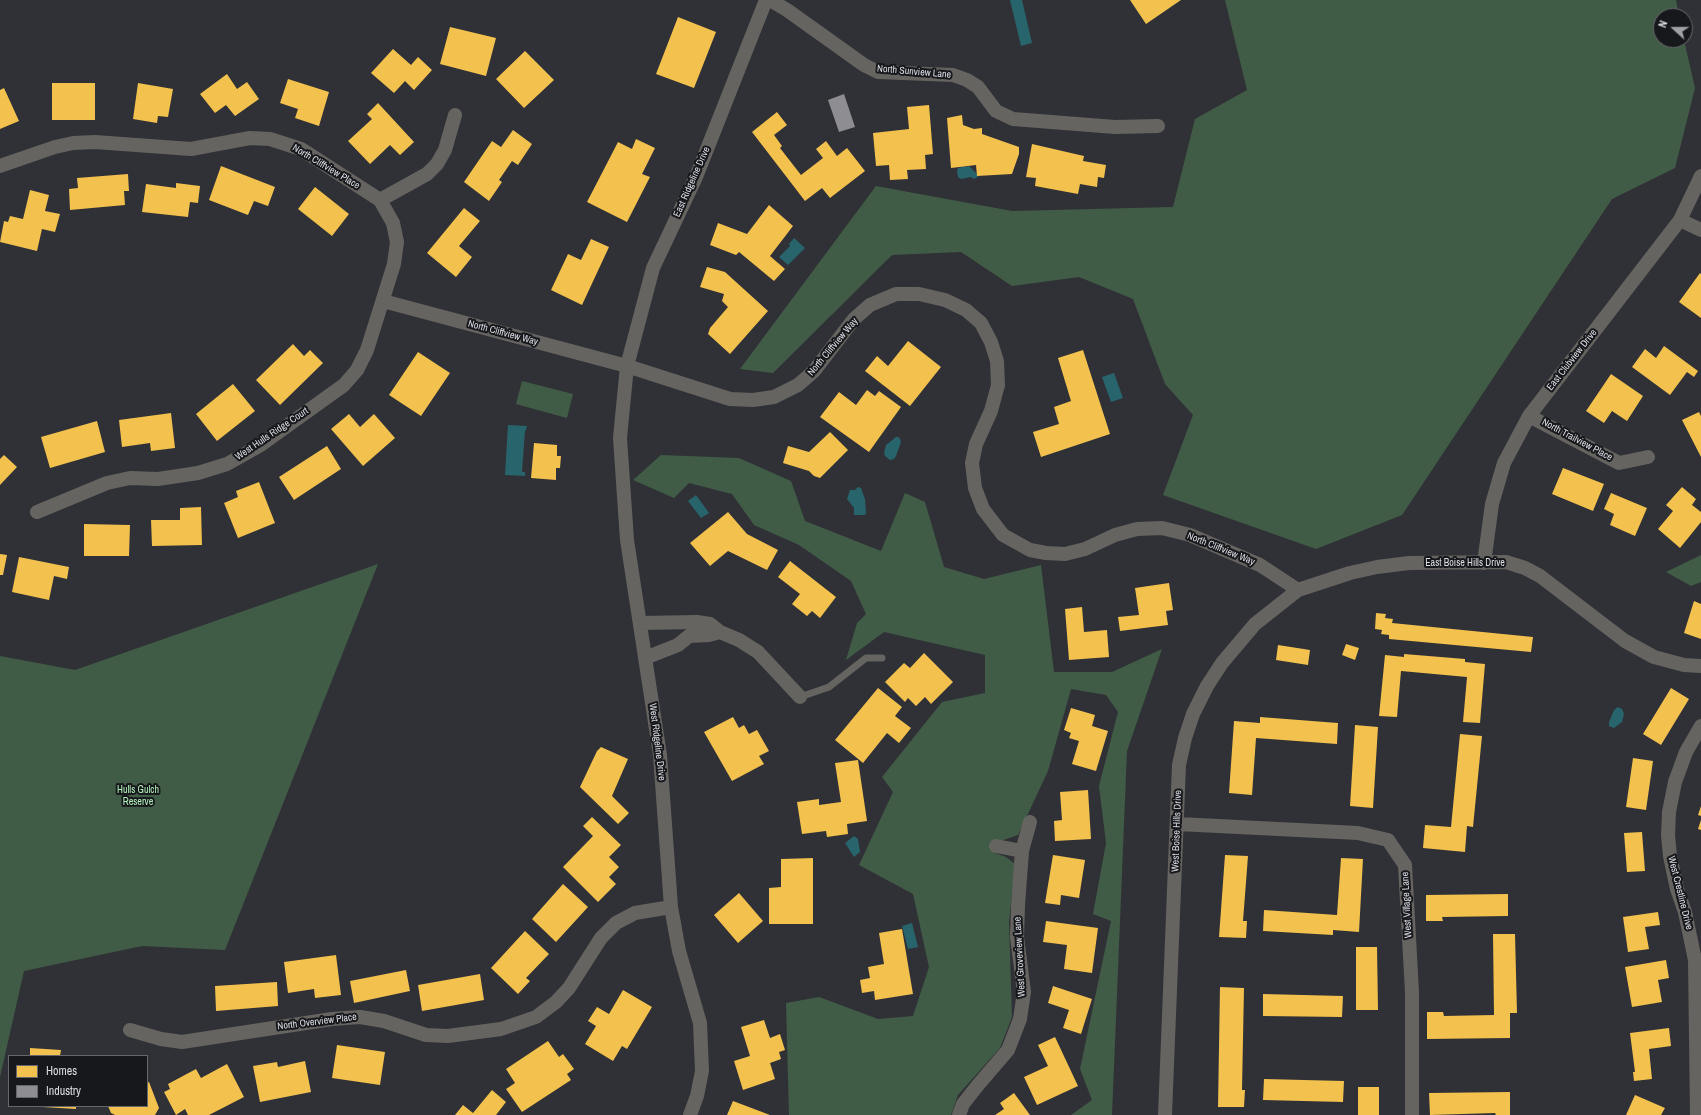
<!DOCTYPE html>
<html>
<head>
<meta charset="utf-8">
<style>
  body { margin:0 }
  #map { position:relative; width:1701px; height:1115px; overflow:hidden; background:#303136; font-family:"Archivo Narrow",sans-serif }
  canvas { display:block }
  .legend { position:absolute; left:8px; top:1055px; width:140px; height:52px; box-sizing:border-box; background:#17181c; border:1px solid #65676c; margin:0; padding:5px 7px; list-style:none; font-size:12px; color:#dbdde3 }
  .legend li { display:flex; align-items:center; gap:8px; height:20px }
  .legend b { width:20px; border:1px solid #65676c }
  .north { position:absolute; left:1653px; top:8px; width:40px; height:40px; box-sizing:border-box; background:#17181c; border:1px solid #65676c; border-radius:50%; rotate:291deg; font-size:11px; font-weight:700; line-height:16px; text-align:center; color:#dbdde3 }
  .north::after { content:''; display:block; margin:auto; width:14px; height:18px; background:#9fa1a6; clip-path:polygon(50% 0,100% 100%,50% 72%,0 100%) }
</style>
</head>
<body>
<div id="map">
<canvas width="1701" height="1115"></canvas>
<ul class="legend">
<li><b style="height:11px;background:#f2c14e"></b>Homes</li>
<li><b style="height:11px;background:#8d8d92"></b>Industry</li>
</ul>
<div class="north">N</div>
</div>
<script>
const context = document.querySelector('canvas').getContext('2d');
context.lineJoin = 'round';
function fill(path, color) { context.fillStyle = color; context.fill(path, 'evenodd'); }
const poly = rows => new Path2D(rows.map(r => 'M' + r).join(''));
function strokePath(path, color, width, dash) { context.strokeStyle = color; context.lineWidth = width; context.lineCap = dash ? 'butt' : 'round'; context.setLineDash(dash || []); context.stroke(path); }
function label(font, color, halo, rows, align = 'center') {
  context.font = font + ' "Archivo Narrow",sans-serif'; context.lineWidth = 4; context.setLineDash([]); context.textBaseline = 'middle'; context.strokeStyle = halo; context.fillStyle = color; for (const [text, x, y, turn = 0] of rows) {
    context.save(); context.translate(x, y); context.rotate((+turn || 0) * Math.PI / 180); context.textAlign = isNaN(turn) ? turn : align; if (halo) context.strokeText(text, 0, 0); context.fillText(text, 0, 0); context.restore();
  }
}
fill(poly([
  [1225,0,1676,0,1679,16,1661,16,1661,40,1684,40,1695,88,1675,168,1612,199,1402,515,1316,549,1163,495,1193,415,1165,384,1133,299,1079,277,1012,286,961,252,892,255,773,373,740,369,876,186,1012,211,1173,207,1195,119,1247,90],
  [522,381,573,394,567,418,516,404],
  [661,455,739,458,791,481,805,521,881,551,905,493,925,502,944,567,984,579,1041,565,1054,672,1112,672,1162,649,1127,751,1112,1115,1071,1115,1092,1100,1080,1069,1111,921,1093,914,1106,843,1099,786,1118,712,1106,695,1071,689,1048,771,1018,835,995,843,995,853,1006,857,1015,864,1009,922,1012,1017,1000,1048,958,1095,951,1115,789,1115,786,1003,819,997,878,1019,913,1016,929,967,913,894,859,865,893,792,882,777,942,702,985,693,985,655,884,632,846,660,857,623,866,614,851,581,799,545,754,525,732,494,689,483,674,498,633,480],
  [1701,555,1701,582,1691,586,1666,572],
  [378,564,225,950,142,946,24,971,0,1077,0,656,75,670]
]), '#415c46');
fill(poly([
  [1010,0,1022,0,1032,43,1021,46],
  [961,165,964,165,965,167,969,166,979,176,974,179,971,177,961,179,958,177,957,171,958,168,962,167],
  [794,238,805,248,788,265,779,257,790,246,789,244],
  [1114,373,1123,398,1111,402,1102,377],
  [508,425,527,426,526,430,525,431,522,472,525,472,525,476,505,475],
  [896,437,899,437,901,442,896,456,894,459,890,460,885,456,884,453,886,445],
  [858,487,861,488,865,499,866,514,864,515,854,515,854,508,847,499,850,490,855,490],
  [696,495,709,513,701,518,688,501],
  [1618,707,1622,709,1624,714,1622,722,1614,728,1609,726,1609,722,1614,710],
  [854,836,858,839,860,852,854,857,845,843],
  [912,923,918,947,908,949,902,926]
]), '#28646c');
fill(poly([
  [1130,0,1181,0,1146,24],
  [678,17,716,32,694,88,656,74],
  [450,27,496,38,486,76,440,64],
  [393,49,411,65,418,57,432,70,414,90,405,81,394,93,371,73],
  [525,51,554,80,524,108,496,79],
  [227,74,237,89,247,82,259,99,235,116,226,105,215,113,200,94],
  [288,79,329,92,319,126,295,118,298,109,280,103],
  [52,83,95,83,95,120,52,120],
  [138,83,173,89,168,117,158,116,157,123,133,119],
  [4,88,19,121,0,129,0,90],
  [378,103,414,142,400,155,390,145,370,164,348,141,372,119,367,114],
  [929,105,933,154,925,155,926,169,907,170,908,179,890,180,889,165,876,166,873,133,909,129,907,107],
  [777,112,787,125,774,135,782,146,780,148,801,175,823,158,816,149,826,141,837,156,847,148,865,171,830,198,822,188,805,201,752,132],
  [962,115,963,125,974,129,982,128,982,134,1019,147,1019,154,1012,174,977,176,976,165,951,168,947,118],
  [513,130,532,144,518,165,512,161,499,180,502,182,489,201,464,182,492,141,501,147],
  [636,139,655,148,642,174,650,177,627,222,587,202,618,142,632,149],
  [1032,144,1084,156,1083,161,1106,165,1104,178,1098,177,1097,187,1080,184,1078,194,1035,186,1036,178,1026,177],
  [221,166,275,187,268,206,254,201,248,215,209,200],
  [128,174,129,191,124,191,125,205,70,210,69,189,78,188,77,178],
  [176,183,200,186,198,203,190,202,188,217,142,212,146,184,176,188],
  [315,187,349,214,332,236,298,209],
  [30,190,49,195,45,211,60,214,55,232,42,229,37,251,0,242,4,221,8,222,10,216,23,219],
  [769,205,793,226,770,256,785,269,774,281,739,252,736,255,710,245,718,223,747,234],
  [464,208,480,221,459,246,472,257,456,277,427,253],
  [591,239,609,247,582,305,551,290,568,254,581,260],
  [707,267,725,272,768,311,730,354,708,334,710,328,728,307,722,301,724,294,700,287],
  [1700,273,1701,274,1701,318,1679,302],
  [908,341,941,367,910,406,865,371,877,356,888,366],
  [293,344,304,356,310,350,323,363,280,405,256,380],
  [1664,346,1698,371,1694,377,1687,372,1670,395,1632,367,1645,349,1656,358],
  [1083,350,1110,434,1041,457,1033,432,1059,424,1054,407,1071,401,1058,358],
  [418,352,450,373,421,416,389,395],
  [1611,374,1643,396,1627,421,1612,411,1604,423,1586,411],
  [233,384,255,411,217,441,196,414],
  [867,390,875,396,879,391,901,407,869,452,820,417,839,392,856,405],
  [1699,412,1701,416,1701,457,1682,420],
  [171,413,175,448,151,451,150,443,122,447,119,420],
  [349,414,360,427,374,414,395,438,363,466,331,429],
  [97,421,105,452,50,468,41,437],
  [830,432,848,450,820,478,814,476,809,471,783,463,788,446,809,452],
  [534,443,557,445,557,456,561,456,560,468,556,468,556,480,531,478],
  [327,446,341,469,294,500,279,477],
  [4,455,17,467,0,485,0,459],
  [1563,468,1604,484,1593,511,1552,494],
  [259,482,275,523,238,538,224,503,238,497,236,491],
  [1682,487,1696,499,1692,505,1701,512,1701,522,1680,548,1658,529,1673,511,1666,505],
  [1611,493,1647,508,1635,536,1610,525,1614,514,1604,509],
  [201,507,202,545,152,546,151,520,180,520,180,508],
  [728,512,747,534,778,550,767,570,728,551,710,566,690,543],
  [84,524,130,525,129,556,84,556],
  [0,554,7,555,3,575,0,575],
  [19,557,69,567,67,579,54,576,49,600,12,592],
  [790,561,836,597,820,618,812,611,807,616,792,604,800,594,778,577],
  [1169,583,1173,610,1166,611,1168,625,1120,631,1118,617,1139,615,1135,588],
  [1694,601,1701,604,1701,639,1684,633],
  [1082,607,1084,632,1107,630,1109,657,1069,660,1065,609],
  [1376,613,1386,614,1385,618,1393,619,1392,623,1533,637,1531,652,1389,639,1389,635,1381,634,1382,630,1375,629],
  [1346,644,1359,648,1355,660,1342,655],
  [1278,645,1310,650,1308,665,1276,660],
  [924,653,953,682,931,704,925,697,916,706,908,698,905,702,885,682,904,663,910,668],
  [1404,654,1465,659,1465,662,1485,664,1480,723,1463,722,1467,677,1401,671,1397,717,1379,716,1385,655,1404,657],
  [878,688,902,707,895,716,911,728,899,743,887,733,863,763,835,740],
  [1671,688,1689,699,1661,745,1643,734],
  [1071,708,1095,715,1092,726,1108,731,1096,771,1072,764,1079,741,1069,738,1071,733,1064,730],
  [733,717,739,728,744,725,749,734,757,730,769,751,759,756,764,764,732,781,704,732],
  [1260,717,1338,723,1337,744,1256,738,1252,795,1229,793,1234,721,1260,723],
  [1355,725,1378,727,1373,808,1350,806],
  [1460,734,1482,736,1473,827,1467,826,1465,852,1423,848,1425,825,1451,827],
  [601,747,628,759,612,796,629,813,618,824,580,787,597,751],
  [1633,758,1653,761,1646,810,1626,807],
  [858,760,867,821,847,824,848,834,827,837,826,831,802,834,797,802,819,799,819,805,841,802,835,763],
  [1088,790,1091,839,1055,841,1054,821,1062,820,1060,792],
  [1701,806,1701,816,1698,815],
  [592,817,621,845,609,857,619,867,609,877,616,884,598,902,563,867,593,836,583,826],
  [1701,820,1701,830,1698,829],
  [1642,832,1645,871,1627,872,1624,833],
  [1053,855,1085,860,1079,898,1061,895,1060,905,1045,903],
  [1225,855,1248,856,1243,921,1247,921,1246,938,1219,937],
  [813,858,813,924,769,924,769,888,781,887,781,859],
  [1341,858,1363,859,1359,932,1333,930,1333,935,1263,931,1264,910,1337,915],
  [563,884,588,907,556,942,532,919],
  [739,893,763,921,738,943,714,915],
  [1508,894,1508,916,1442,917,1443,921,1426,921,1426,895],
  [1658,912,1660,925,1645,927,1649,949,1628,952,1623,917],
  [1046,921,1098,928,1092,973,1064,969,1067,945,1043,942],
  [902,929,913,994,875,1000,874,991,862,993,860,980,870,978,868,967,884,964,879,933],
  [525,931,549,954,526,978,530,981,518,994,491,968],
  [1493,934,1515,934,1517,1013,1510,1013,1510,1038,1427,1039,1427,1012,1443,1012,1444,1016,1494,1015],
  [1356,947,1377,947,1378,1010,1356,1010],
  [336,955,341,995,315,998,314,989,288,993,284,962],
  [1666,960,1669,978,1658,980,1662,1002,1632,1007,1625,967],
  [406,970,410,991,354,1003,350,981],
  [480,974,484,1000,422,1011,418,985],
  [277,982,278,1006,216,1011,215,986],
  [1053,986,1092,999,1081,1034,1063,1028,1069,1010,1048,1003],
  [1220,987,1244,988,1242,1090,1245,1090,1244,1107,1218,1107],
  [623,990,652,1007,627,1049,622,1046,613,1061,585,1044,596,1026,588,1021,597,1007,609,1014],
  [1263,994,1343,996,1342,1017,1263,1016],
  [764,1020,770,1038,780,1034,785,1050,779,1052,781,1059,770,1063,775,1079,743,1090,734,1061,750,1056,741,1027],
  [1669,1028,1671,1046,1649,1049,1652,1079,1634,1081,1633,1072,1635,1072,1630,1033],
  [1055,1037,1078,1086,1037,1105,1024,1077,1048,1066,1038,1045],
  [548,1041,559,1057,563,1054,574,1069,567,1074,571,1080,522,1112,506,1089,515,1083,506,1069],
  [337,1045,385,1052,380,1085,332,1078],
  [30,1048,61,1050,60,1056,30,1056],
  [305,1061,311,1092,260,1102,253,1066,277,1062,278,1067],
  [227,1064,244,1097,209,1115,188,1115,185,1109,176,1115,164,1092,170,1089,168,1084,196,1069,201,1078],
  [1264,1079,1344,1081,1343,1102,1263,1100],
  [149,1082,159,1108,155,1115,115,1115,111,1113,108,1106,147,1106,147,1083],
  [1358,1087,1379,1087,1379,1115,1358,1115],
  [492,1090,506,1102,496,1115,455,1115,463,1105,473,1113],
  [1510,1092,1510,1115,1496,1115,1495,1113,1430,1115,1429,1093],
  [1014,1093,1030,1115,995,1115,1004,1109,1000,1103],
  [1635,1095,1665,1108,1661,1115,1626,1115],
  [733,1101,770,1115,727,1115],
  [26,1106,76,1106,76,1109]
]), '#f2c14e');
fill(poly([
  [844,94,855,127,839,132,828,100]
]), '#8d8d92');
strokePath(poly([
  [800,697,829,687,866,658,882,658]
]), '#666460', 7);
strokePath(poly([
  [770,0,787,10,864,65,878,72,953,75,967,80,978,87,996,111,1013,119,1115,127,1158,126],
  [0,166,55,147,73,143,95,142,191,149,250,138,270,139,301,149,380,200,393,223,397,242,394,264,367,350,357,370,344,385,259,446,227,464,198,473,158,479,130,478,107,483,37,512],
  [380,200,427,174,437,164,445,150,455,115],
  [1680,220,1701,230],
  [383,301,627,366,730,399,753,400,774,397,798,385,814,371,854,319,870,305,896,294,919,294,945,300,966,310,981,323,991,342,997,361,998,385,991,411,976,444,972,463,975,488,983,509,1003,535,1030,550,1046,553,1065,554,1085,549,1115,535,1137,529,1162,528,1190,535,1260,565,1298,590],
  [1529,416,1619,463,1648,457],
  [1484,563,1492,504,1504,463,1529,416,1680,220,1701,176],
  [641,623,697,622,710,624,720,632,739,640,758,652,800,697],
  [645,658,678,645,689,636,709,635,720,632],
  [1178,824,1358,833,1388,840,1405,865,1412,992,1412,1115],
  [996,846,1022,851],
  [130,1030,161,1039,182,1042,332,1019,360,1017,384,1021,426,1035,448,1036,501,1029,536,1017,556,1002,569,988,601,938,616,923,635,913,671,907],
  [690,1115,697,1096,702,1071,700,1023,679,951,671,907,660,755,627,540,620,438,627,366,653,268,696,177,766,0],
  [959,1115,963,1104,978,1085,1008,1050,1020,1019,1024,992,1017,937,1018,905,1022,851,1030,822],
  [1165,1115,1179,765,1185,738,1193,714,1207,686,1222,663,1255,624,1298,590,1350,573,1377,567,1409,563,1506,562,1525,568,1540,576,1625,641,1654,657,1684,665,1701,666],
  [1697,1115,1695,960,1685,912,1677,889,1670,856,1668,835,1669,812,1675,782,1686,752,1701,726]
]), '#666460', 14);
label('10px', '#dbdde3', '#17181c', [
  ["North Sunview Lane",914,72,5],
  ["North Cliffview Place",326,167,31],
  ["East Ridgeline Drive",692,182,-66],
  ["North Cliffview Way",503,333,15],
  ["North Cliffview Way",833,347,-50],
  ["East Clubview Drive",1572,360,-52],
  ["West Hulls Ridge Court",272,434,-34],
  ["North Trailview Place",1577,440,28],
  ["North Cliffview Way",1221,549,22],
  ["East Boise Hills Drive",1465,563],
  ["West Ridgeline Drive",657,742,83],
  ["West Boise Hills Drive",1177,831,-88],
  ["West Crestline Drive",1680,893,76],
  ["West Village Lane",1407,905,-93],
  ["West Groveview Lane",1020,957,-93],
  ["North Overview Place",317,1022,-7]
]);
label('10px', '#b1f0ba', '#17181c', [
  ["Hulls Gulch",138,790],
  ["Reserve",138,802]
]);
</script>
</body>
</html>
